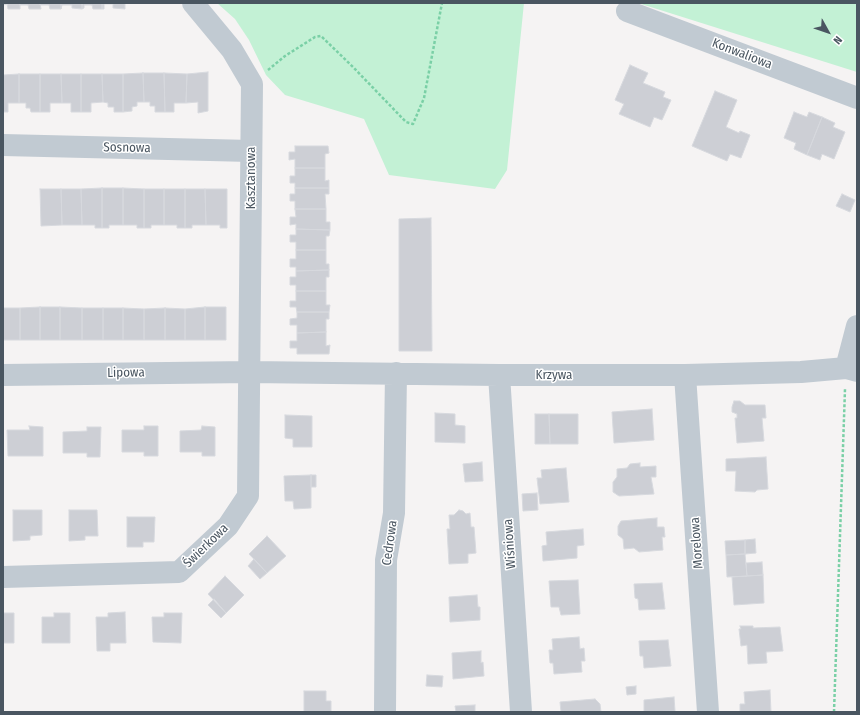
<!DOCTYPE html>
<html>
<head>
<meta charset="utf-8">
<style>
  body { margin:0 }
  #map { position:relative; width:860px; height:715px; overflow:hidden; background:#f5f3f3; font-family:"Fira Sans Condensed",sans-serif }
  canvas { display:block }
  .frame { position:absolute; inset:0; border:4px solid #4a5661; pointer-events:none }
  .north { position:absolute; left:808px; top:12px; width:40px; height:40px; -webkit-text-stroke:3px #fff; paint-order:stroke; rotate:130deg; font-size:11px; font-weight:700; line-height:16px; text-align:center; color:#4a5661 }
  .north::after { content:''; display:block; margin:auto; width:14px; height:18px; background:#4a5661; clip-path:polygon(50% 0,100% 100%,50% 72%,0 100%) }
</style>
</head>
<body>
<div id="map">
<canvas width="860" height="715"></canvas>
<div class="frame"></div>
<div class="north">N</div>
</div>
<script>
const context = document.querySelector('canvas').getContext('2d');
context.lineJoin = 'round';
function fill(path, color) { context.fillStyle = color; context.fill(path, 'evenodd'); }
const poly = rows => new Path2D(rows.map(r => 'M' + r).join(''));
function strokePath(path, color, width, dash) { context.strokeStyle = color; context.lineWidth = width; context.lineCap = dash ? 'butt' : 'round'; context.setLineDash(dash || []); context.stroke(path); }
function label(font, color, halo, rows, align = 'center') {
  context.font = font + ' "Fira Sans Condensed",sans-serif'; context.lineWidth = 3; context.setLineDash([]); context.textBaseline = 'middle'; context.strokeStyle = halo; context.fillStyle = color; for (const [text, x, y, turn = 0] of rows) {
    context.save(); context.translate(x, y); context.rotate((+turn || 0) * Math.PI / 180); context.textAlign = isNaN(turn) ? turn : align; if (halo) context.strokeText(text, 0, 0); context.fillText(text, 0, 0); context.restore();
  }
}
fill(poly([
  [217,3,524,3,507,170,495,189,389,175,364,119,285,95,266,75,249,40,235,19],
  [638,3,857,3,857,72]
]), '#c3f1d5');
const building = poly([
  [3,3,20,3,20,9,8,9,7,4,3,5,3,3],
  [20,3,40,3,41,9,29,9,28,5,20,5,20,3],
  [40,3,61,3,61,9,50,9,49,5,40,5,40,3],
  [61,3,82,3,82,9,72,8,72,5,62,5,61,9,61,3],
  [82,3,102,3,102,9,93,9,92,5,84,5,84,8,82,9,82,3],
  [102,3,125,3,125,9,113,8,113,4,104,4,104,9,102,9,102,3],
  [630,65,648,73,643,83,665,92,663,97,671,100,662,120,654,117,650,127,619,114,624,104,615,100,630,65],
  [208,72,208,111,198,113,198,102,186,103,187,74,208,72],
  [143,73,144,102,137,102,137,106,132,107,132,111,123,112,123,74,143,73],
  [143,73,164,73,165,112,155,112,155,106,150,106,150,102,144,102,143,73],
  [164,73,187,74,186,103,174,103,174,112,165,112,164,73],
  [19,74,40,74,40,112,31,112,30,108,26,108,26,103,19,103,19,74],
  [19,74,19,103,8,103,8,112,3,112,3,75,19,74],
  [40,74,61,74,62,103,50,103,50,112,40,112,40,74],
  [61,74,81,74,81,112,71,112,71,103,62,103,61,74],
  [81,74,102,74,103,102,91,103,91,112,81,112,81,74],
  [102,74,123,74,123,112,114,112,114,107,108,107,108,103,103,102,102,74],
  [715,91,737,100,726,127,739,133,740,131,750,135,741,158,730,154,727,161,692,146,715,91],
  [794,112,807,117,809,112,822,117,807,155,794,149,796,143,784,138,794,112],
  [822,117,835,123,833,127,845,132,834,159,822,154,820,160,807,155,822,117],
  [295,146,328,146,329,153,325,154,325,168,295,168,295,159,289,160,289,152,295,152,295,146],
  [295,168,325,168,325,181,329,180,329,188,295,188,295,183,290,183,290,176,295,176,295,168],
  [102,188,102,228,95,228,95,225,82,225,81,189,102,188],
  [102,188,123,188,123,225,109,225,109,228,102,228,102,188],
  [123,188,144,189,144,228,137,228,137,225,123,225,123,188],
  [295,188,329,188,329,194,325,194,326,209,295,209,295,201,290,201,290,194,295,194,295,188],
  [40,189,61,189,62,225,41,226,40,189],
  [61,189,81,189,82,225,62,225,61,189],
  [144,189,164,189,164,225,151,225,151,228,144,228,144,189],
  [164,189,185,189,185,228,177,228,177,225,164,225,164,189],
  [185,189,205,189,206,225,192,225,192,228,185,228,185,189],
  [205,189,227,189,227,228,220,228,220,225,206,225,205,189],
  [842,194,855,200,850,212,836,206,842,194],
  [295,209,326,209,326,222,330,222,330,230,296,229,296,224,290,225,290,217,296,217,295,209],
  [431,218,432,351,399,351,399,219,431,218],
  [296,229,330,230,329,236,326,236,326,250,296,250,296,242,290,242,290,235,296,235,296,229],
  [296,250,326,250,326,264,329,264,329,270,296,271,296,267,290,267,290,259,296,259,296,250],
  [329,270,329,277,326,277,326,291,296,291,296,285,290,285,290,277,296,277,296,271,329,270],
  [296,291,326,291,326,305,330,305,329,312,297,312,296,307,290,307,290,301,296,301,296,291],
  [40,307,40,340,20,340,20,308,40,307],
  [40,307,60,307,60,340,40,340,40,307],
  [60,307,82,308,82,340,60,340,60,307],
  [205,307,226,307,226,340,205,340,205,307],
  [205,307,205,340,185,340,185,309,205,307],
  [3,308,20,308,20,340,3,340,3,308],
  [82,308,103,308,103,340,82,340,82,308],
  [103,308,123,308,123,340,103,340,103,308],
  [123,308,144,309,144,340,123,340,123,308],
  [165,308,165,340,144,340,144,309,165,308],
  [165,308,185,309,185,340,165,340,165,308],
  [297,312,329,312,329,319,326,319,326,332,297,333,297,325,290,325,290,319,297,318,297,312],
  [326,332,326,346,330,345,329,354,297,354,297,348,290,348,290,341,297,341,297,333,326,332],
  [734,401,740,401,745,405,765,405,766,418,762,418,764,441,737,443,735,418,737,418,737,414,732,412,732,407,734,401],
  [652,409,654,440,614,443,612,412,652,409],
  [435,413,455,414,455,425,465,426,465,443,435,442,435,413],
  [535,414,549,414,550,444,535,444,535,414],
  [549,414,578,414,578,444,550,444,549,414],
  [285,415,312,416,312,447,293,447,293,439,285,438,285,415],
  [29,426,43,427,43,456,8,456,7,430,30,430,29,426],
  [144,426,158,426,158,456,144,456,144,452,122,452,122,430,144,430,144,426],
  [202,426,215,427,215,456,202,456,202,452,180,452,180,431,201,430,202,426],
  [87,427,101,427,100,457,87,457,87,453,63,453,63,432,87,431,87,427],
  [766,457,768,489,757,490,755,492,735,491,736,471,726,471,726,459,766,457],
  [482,462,483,481,465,482,463,464,482,462],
  [640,463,640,467,656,466,656,477,651,477,654,494,619,496,613,492,613,482,617,477,617,469,627,468,630,464,640,463],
  [566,468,569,502,540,504,537,478,542,478,541,470,566,468],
  [311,475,311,508,294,509,293,501,285,501,284,476,311,475],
  [311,475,316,475,316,487,311,487,311,475],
  [537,493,538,510,523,511,522,494,537,493],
  [13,510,42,510,42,535,30,536,30,540,13,541,13,510],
  [69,510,97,510,98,536,85,536,85,540,69,541,69,510],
  [459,510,463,511,466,514,470,513,471,527,474,527,476,553,468,554,468,563,449,564,447,529,450,529,449,515,454,515,459,510],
  [127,517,155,517,154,542,143,542,143,547,127,547,127,517],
  [657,518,657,527,664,527,665,537,662,537,663,550,639,552,634,548,624,549,623,539,618,535,618,526,621,521,657,518],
  [583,529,584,545,577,546,577,558,543,561,542,546,547,545,546,532,583,529],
  [267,536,286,556,267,573,249,554,267,536],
  [755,539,756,553,745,554,745,540,755,539],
  [745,540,745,554,726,555,725,541,745,540],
  [745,554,747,576,727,577,726,555,745,554],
  [254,559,267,573,260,579,248,566,254,559],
  [762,562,763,575,747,576,746,563,762,562],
  [763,575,764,603,734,605,732,577,763,575],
  [225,576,244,595,226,613,208,594,225,576],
  [578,580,580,614,561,615,559,607,551,607,549,581,578,580],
  [662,583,665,609,639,610,638,599,635,598,634,584,662,583],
  [477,595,478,607,480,607,480,620,450,622,449,597,477,595],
  [214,599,226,613,221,618,208,605,214,599],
  [125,612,126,643,110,643,110,651,97,651,96,617,108,617,108,613,125,612],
  [3,613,14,613,14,643,3,643,3,613],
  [54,613,70,613,70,643,42,643,42,617,54,617,54,613],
  [164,613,182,613,181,643,153,642,152,617,164,617,164,613],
  [740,626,753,626,753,628,780,627,783,651,766,652,767,663,748,664,747,645,741,646,739,629,741,629,740,626],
  [579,637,580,649,584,648,585,661,581,661,582,672,554,674,553,663,550,663,549,650,553,650,552,639,579,637],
  [668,640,671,666,644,668,643,656,640,656,639,641,668,640],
  [481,651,481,663,483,662,484,676,453,679,452,653,481,651],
  [427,675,443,676,442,687,426,686,427,675],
  [636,686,636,694,627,695,626,687,636,686],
  [770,690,771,712,740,712,740,704,745,704,744,692,770,690],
  [304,691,326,691,326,701,331,701,331,712,304,712,304,691],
  [674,697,675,711,644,712,644,700,674,697],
  [595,699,600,704,601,712,561,712,560,702,595,699],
  [475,705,475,712,456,712,455,706,475,705]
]);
fill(building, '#cdcfd5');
strokePath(building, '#d7d9de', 1);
strokePath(poly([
  [268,70,285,56,315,37,321,36,353,67,406,122,413,124,424,98,442,3],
  [834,712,845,389]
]), '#7ad0a6', 2.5, [3, 2]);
strokePath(poly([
  [627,11,857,98],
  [3,145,251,151],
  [846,368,857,326],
  [3,375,250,372,499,375,685,375,801,372,846,368,857,371],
  [499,375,521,712],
  [685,375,708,712],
  [3,577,179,572,228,526,248,496,252,84,232,50,193,3],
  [385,712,386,560,394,513,396,373]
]), '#c1cad2', 22);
label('13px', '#4a5661', '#fff', [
  ["Konwaliowa",742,54,21],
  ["Sosnowa",127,148,1],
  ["Kasztanowa",251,178,-90],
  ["Lipowa",126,373,-1],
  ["Krzywa",554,375],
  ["Cedrowa",390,543,-82],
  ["Morelowa",697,543,-94],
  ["Wiśniowa",510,544,-94],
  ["Świerkowa",206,546,-44]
]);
</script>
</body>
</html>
